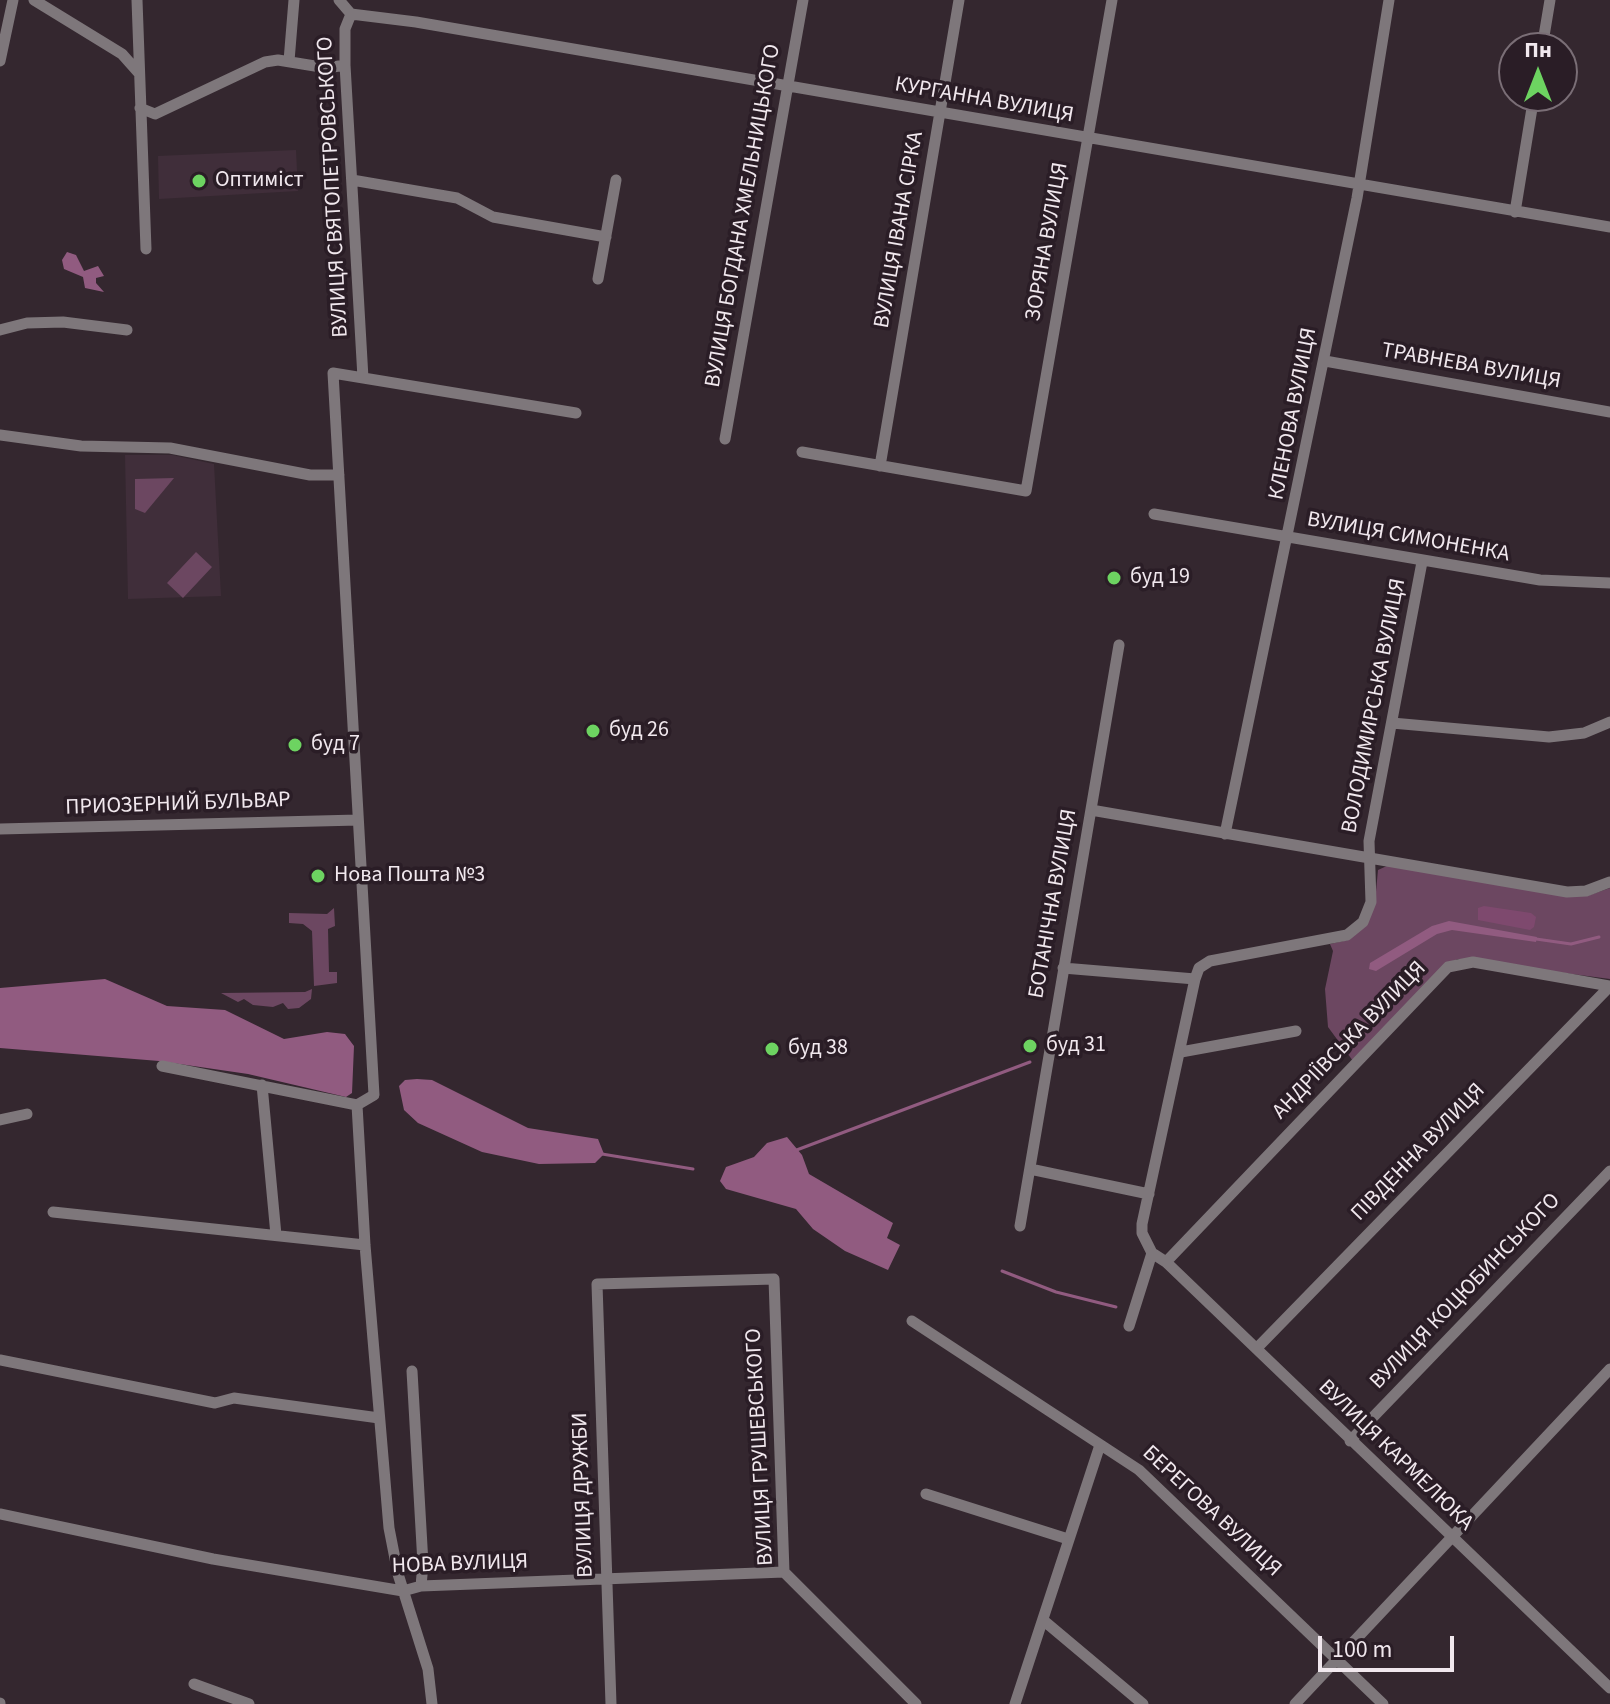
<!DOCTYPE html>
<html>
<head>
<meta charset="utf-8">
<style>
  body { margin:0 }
  #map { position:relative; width:1610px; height:1704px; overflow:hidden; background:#34272f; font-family:"Source Sans 3",sans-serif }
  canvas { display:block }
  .north { position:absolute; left:1498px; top:32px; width:80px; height:80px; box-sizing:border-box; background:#2a1d26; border:2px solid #7a6e76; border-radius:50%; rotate:0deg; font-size:22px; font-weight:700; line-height:32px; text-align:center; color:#f1e8ee }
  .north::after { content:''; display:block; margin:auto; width:28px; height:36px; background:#6dd361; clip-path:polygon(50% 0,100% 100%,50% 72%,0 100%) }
  .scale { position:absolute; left:1318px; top:1636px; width:136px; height:36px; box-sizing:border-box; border:4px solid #f1e8ee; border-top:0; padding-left:10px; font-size:24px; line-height:28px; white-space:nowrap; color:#f1e8ee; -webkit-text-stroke:6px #2a1d26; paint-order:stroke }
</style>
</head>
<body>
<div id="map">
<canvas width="1610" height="1704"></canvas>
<div class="north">Пн</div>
<div class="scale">100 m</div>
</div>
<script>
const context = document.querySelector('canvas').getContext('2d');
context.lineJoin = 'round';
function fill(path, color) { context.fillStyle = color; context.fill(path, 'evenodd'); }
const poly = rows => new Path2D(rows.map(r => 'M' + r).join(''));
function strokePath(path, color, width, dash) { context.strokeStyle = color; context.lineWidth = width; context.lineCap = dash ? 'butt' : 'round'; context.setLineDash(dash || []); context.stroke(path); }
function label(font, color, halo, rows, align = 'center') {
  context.font = font + ' "Source Sans 3",sans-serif'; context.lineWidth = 7; context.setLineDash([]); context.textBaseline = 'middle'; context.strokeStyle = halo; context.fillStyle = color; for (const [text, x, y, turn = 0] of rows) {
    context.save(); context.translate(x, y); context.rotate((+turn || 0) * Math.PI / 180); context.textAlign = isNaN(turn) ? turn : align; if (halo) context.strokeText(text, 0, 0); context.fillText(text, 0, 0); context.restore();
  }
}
fill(poly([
  [296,150,298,191,159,199,158,156],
  [125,455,172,455,214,464,221,596,128,599]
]), '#402e3a');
fill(poly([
  [174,478,145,513,135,509,135,479],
  [196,552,212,567,183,598,167,583],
  [1389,865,1587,896,1610,888,1610,979,1458,959,1446,964,1353,1061,1328,1027,1325,989,1333,951,1330,944,1348,940,1375,902,1378,870],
  [334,908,335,926,328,929,329,972,337,972,337,983,314,986,312,931,303,924,289,923,289,913,327,914],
  [312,989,311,999,299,1008,288,1009,283,1003,273,1007,253,1005,244,999,238,1002,221,993,305,992]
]), '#6c4761');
fill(poly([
  [1484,906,1531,913,1536,917,1534,927,1530,930,1478,920,1478,908]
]), '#7e496e');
fill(poly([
  [67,252,76,255,84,271,98,266,104,276,96,278,96,283,104,292,85,288,83,277,64,269,62,260],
  [1449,921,1537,937,1536,942,1452,930,1437,934,1376,971,1369,969,1370,963,1432,926],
  [105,979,167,1006,225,1010,284,1039,327,1032,345,1034,354,1046,352,1093,346,1097,248,1074,159,1061,0,1048,0,988],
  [417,1079,432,1080,528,1128,598,1139,604,1154,595,1163,539,1164,482,1152,418,1123,404,1110,399,1086,405,1080],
  [787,1137,802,1155,809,1174,893,1223,887,1238,900,1245,888,1270,845,1251,813,1229,796,1209,726,1189,720,1181,726,1167,754,1157,767,1143]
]), '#915b80');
strokePath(poly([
  [1536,939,1571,944,1599,937],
  [794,1151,1030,1062],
  [602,1154,693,1169],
  [1002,1271,1056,1292,1116,1307]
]), '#915b80', 3);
strokePath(poly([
  [34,0,122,54,138,72],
  [137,0,146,249],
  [339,0,351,14,345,29,345,65,363,378],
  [351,14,416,22,1610,227],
  [1542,48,1550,0],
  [0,61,13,0],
  [289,61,294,0],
  [140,108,155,114,265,62,278,60,327,68,345,65],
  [352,180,457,198,493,217,606,237],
  [1515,212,1534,96],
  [598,279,616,180],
  [0,330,27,323,63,322,127,330],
  [1325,361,1610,412],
  [0,435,81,446,170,448,310,475,339,475],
  [725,439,803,0],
  [802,452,1026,491,1112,0],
  [880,466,959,0],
  [1154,514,1540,580,1610,583],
  [1392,723,1549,737,1584,733,1610,722],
  [1091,810,1567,892,1586,891,1610,882],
  [0,829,358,820],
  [1225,834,1357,198,1389,0],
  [1063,968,1195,979,1199,968,1210,961,1347,935,1363,922,1371,902,1369,841,1422,562],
  [1181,1052,1296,1031],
  [162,1066,357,1105,374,1095,333,373,576,413],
  [262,1085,276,1235],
  [357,1105,365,1245,389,1528,398,1574,428,1669,432,1704],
  [0,1120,27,1114],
  [1030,1169,1149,1194],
  [53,1212,365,1245],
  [1020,1226,1119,645],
  [1152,1253,1166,1262,1610,1688],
  [1166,1262,1448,967,1473,962,1610,986],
  [912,1321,1139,1470,1383,1704],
  [1129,1326,1152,1253,1142,1233,1142,1224,1195,979],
  [1257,1348,1610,986],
  [0,1360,215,1403,234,1398,379,1418],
  [412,1371,423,1564,421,1586],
  [1350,1441,1610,1171],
  [926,1494,1068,1539],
  [0,1514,213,1559,403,1591,421,1586,784,1572],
  [1043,1620,1143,1704],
  [194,1684,249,1704],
  [0,1703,0,1704],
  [611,1704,597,1284,774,1279,784,1572,916,1704],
  [1015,1704,1100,1445],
  [1295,1704,1610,1369]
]), '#7e777b', 11);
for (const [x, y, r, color] of [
  [199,181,8,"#6dd361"],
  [1114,578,8,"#6dd361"],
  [593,731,8,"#6dd361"],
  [295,745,8,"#6dd361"],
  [318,876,8,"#6dd361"],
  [1030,1046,8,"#6dd361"],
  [772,1049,8,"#6dd361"]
]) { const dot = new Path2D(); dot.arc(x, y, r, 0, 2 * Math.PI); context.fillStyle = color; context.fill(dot); strokePath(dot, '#2a1d26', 3); }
label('22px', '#f1e8ee', '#2a1d26', [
  ["КУРГАННА ВУЛИЦЯ",984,101,10],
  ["ВУЛИЦЯ СВЯТОПЕТРОВСЬКОГО",334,187,-93],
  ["ВУЛИЦЯ БОГДАНА ХМЕЛЬНИЦЬКОГО",744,216,-80],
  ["ВУЛИЦЯ ІВАНА СІРКА",900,230,-80],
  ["ЗОРЯНА ВУЛИЦЯ",1048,242,-80],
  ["ТРАВНЕВА ВУЛИЦЯ",1471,367,10],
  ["КЛЕНОВА ВУЛИЦЯ",1294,414,-79],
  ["ВУЛИЦЯ СИМОНЕНКА",1408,538,10],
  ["ВОЛОДИМИРСЬКА ВУЛИЦЯ",1375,706,-79],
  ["ПРИОЗЕРНИЙ БУЛЬВАР",178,805,-2],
  ["БОТАНІЧНА ВУЛИЦЯ",1054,904,-80],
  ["АНДРІЇВСЬКА ВУЛИЦЯ",1350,1041,-46],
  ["ПІВДЕННА ВУЛИЦЯ",1419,1153,-46],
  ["ВУЛИЦЯ КОЦЮБИНСЬКОГО",1466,1292,-46],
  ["ВУЛИЦЯ ГРУШЕВСЬКОГО",761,1447,-93],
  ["ВУЛИЦЯ КАРМЕЛЮКА",1395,1456,44],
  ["ВУЛИЦЯ ДРУЖБИ",584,1495,-92],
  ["БЕРЕГОВА ВУЛИЦЯ",1211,1512,43],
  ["НОВА ВУЛИЦЯ",460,1565,-2]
]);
label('22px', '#f1e8ee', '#2a1d26', [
  ["Оптиміст",215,181],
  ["буд 19",1130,578],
  ["буд 26",609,731],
  ["буд 7",311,745],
  ["Нова Пошта №3",334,876],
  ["буд 31",1046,1046],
  ["буд 38",788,1049]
], 'left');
</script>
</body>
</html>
